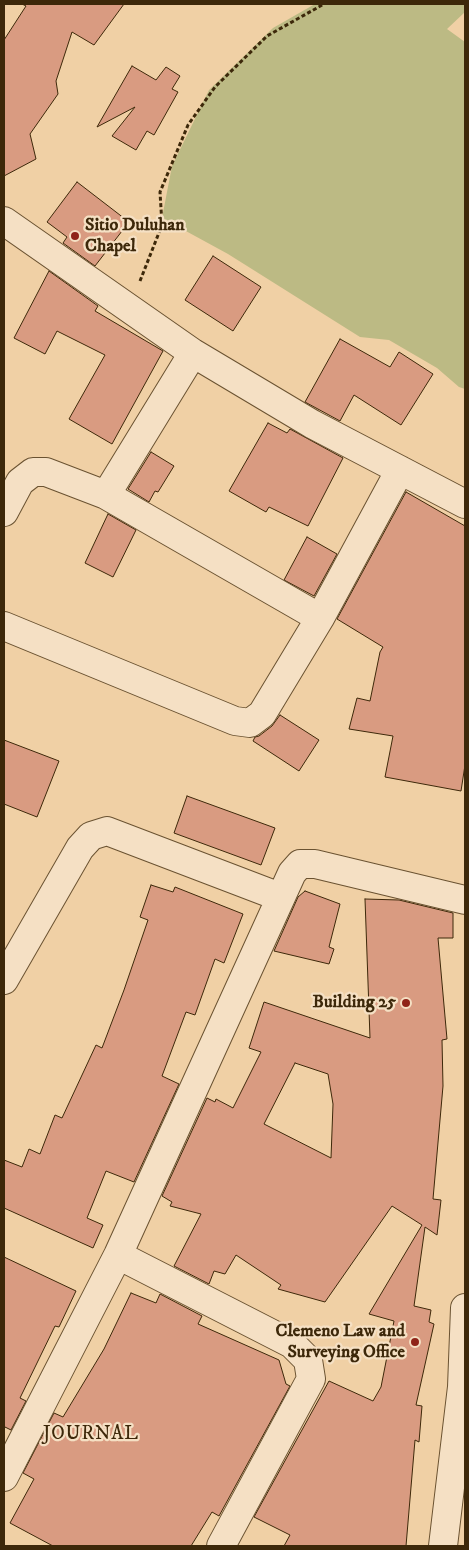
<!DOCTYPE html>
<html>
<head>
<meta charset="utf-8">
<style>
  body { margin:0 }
  #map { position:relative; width:469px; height:1550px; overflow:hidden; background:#f0d0a5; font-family:"IM FELL DW Pica",serif }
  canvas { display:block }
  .frame { position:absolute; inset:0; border:5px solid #3d280a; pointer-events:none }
</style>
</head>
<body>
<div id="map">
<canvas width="469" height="1550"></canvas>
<div class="frame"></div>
</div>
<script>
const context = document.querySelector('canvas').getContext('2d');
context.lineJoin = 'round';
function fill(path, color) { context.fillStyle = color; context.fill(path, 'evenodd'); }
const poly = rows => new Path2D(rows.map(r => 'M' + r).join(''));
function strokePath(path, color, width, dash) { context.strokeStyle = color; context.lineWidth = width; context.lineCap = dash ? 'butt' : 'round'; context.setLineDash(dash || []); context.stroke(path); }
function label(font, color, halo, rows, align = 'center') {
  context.font = font + ' "IM FELL DW Pica",serif'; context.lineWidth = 4.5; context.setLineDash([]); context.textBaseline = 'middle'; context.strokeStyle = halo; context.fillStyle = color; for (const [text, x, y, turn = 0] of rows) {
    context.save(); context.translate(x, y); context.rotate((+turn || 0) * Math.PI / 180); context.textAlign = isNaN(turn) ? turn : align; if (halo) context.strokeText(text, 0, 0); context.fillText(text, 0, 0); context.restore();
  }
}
fill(poly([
  [315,4,465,4,465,12,447,29,465,42,465,389,459,387,437,368,389,340,360,337,228,254,162,218,172,166,209,90,273,28]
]), '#bcba84');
const building = poly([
  [22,4,124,4,94,45,72,32,56,81,58,94,30,134,36,159,4,176,4,40,26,6,22,4],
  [132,66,156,80,166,67,180,76,172,89,178,92,154,135,147,131,136,150,112,136,135,107,97,127,132,66],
  [77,182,129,222,95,266,63,243,67,237,47,222,77,182],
  [213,256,261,287,233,331,185,300,213,256],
  [49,271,98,306,95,311,163,351,112,444,69,419,105,355,57,331,45,354,14,338,49,271],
  [340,339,390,367,399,352,433,374,401,425,354,395,340,421,305,402,340,339],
  [268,423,287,433,290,429,343,458,308,526,269,507,266,512,229,491,268,423],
  [151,452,174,466,158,492,155,491,149,502,128,489,151,452],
  [406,492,465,526,465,765,461,791,385,777,393,736,349,729,357,698,370,701,380,652,383,647,337,619,406,492],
  [108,514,136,530,113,577,85,563,108,514],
  [307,537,337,554,314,596,284,580,307,537],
  [280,715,319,740,299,771,253,741,255,737,259,736,272,726,280,715],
  [4,740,59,761,37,817,4,804,4,740],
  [187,796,275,828,261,865,174,833,187,796],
  [151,885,173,892,175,887,243,914,224,963,215,959,195,1015,186,1012,162,1076,179,1084,134,1182,106,1171,87,1218,103,1225,93,1248,4,1208,4,1160,22,1167,29,1149,40,1154,55,1115,62,1118,96,1045,102,1048,124,990,148,920,140,917,151,885],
  [305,891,340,904,329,947,334,949,329,964,274,951,298,897,305,891],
  [365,899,399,900,453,913,453,938,438,938,447,1039,442,1040,443,1086,433,1199,441,1200,437,1235,425,1227,414,1306,431,1310,429,1322,434,1324,416,1405,422,1406,419,1442,415,1440,406,1546,284,1546,290,1535,254,1517,329,1381,373,1401,381,1387,394,1321,369,1314,422,1225,392,1206,325,1302,278,1289,281,1285,236,1255,225,1274,214,1271,209,1284,174,1266,201,1214,170,1206,172,1202,162,1196,207,1098,215,1102,216,1099,233,1108,261,1052,249,1048,264,1002,370,1038,365,899],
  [295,1063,328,1074,333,1104,331,1158,264,1124,295,1063],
  [4,1257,76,1291,59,1327,55,1326,20,1398,26,1401,11,1430,5,1427,4,1430,4,1257],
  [131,1293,156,1303,160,1294,202,1316,198,1324,279,1360,286,1384,290,1386,219,1516,212,1512,191,1546,53,1546,10,1523,34,1479,23,1473,54,1413,63,1417,104,1349,131,1293]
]);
fill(building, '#d99b81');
strokePath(building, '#3d280a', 1);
const minor = poly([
  [4,221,193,353,312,424,465,504],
  [106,495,193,353],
  [4,512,20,482,33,472,46,472,106,495,320,618],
  [4,626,235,721,250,723,262,714,320,618,400,470],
  [4,980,80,848,91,836,107,831,280,897],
  [118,1255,292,1344,308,1360,311,1379,221,1546],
  [4,1477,118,1255,292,873,300,864,315,864,465,900],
  [443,1546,462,1387,465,1308]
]);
strokePath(minor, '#6a5231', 30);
strokePath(poly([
  [140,281,162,225,160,192,188,125,215,87,267,36,324,4]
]), '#3d280a', 3, [4, 2.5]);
strokePath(minor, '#f5e0c4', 28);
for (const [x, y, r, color] of [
  [75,236,5,"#8f2418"],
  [406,1003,5,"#8f2418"],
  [415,1342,5,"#8f2418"]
]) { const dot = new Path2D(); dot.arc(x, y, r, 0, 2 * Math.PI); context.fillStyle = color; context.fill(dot); strokePath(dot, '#f5e0c4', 2); }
label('bold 18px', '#3d280a', '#f5e0c4', [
  ["Sitio Duluhan",85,226,"left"],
  ["Chapel",85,247,"left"],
  ["Building 25",396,1003],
  ["Clemeno Law and",405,1332],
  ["Surveying Office",405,1353]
], 'right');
context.letterSpacing = '1px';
label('19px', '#3d280a', '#f5e0c4', [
  ["JOURNAL",91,1435]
]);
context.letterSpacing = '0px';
</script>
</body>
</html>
